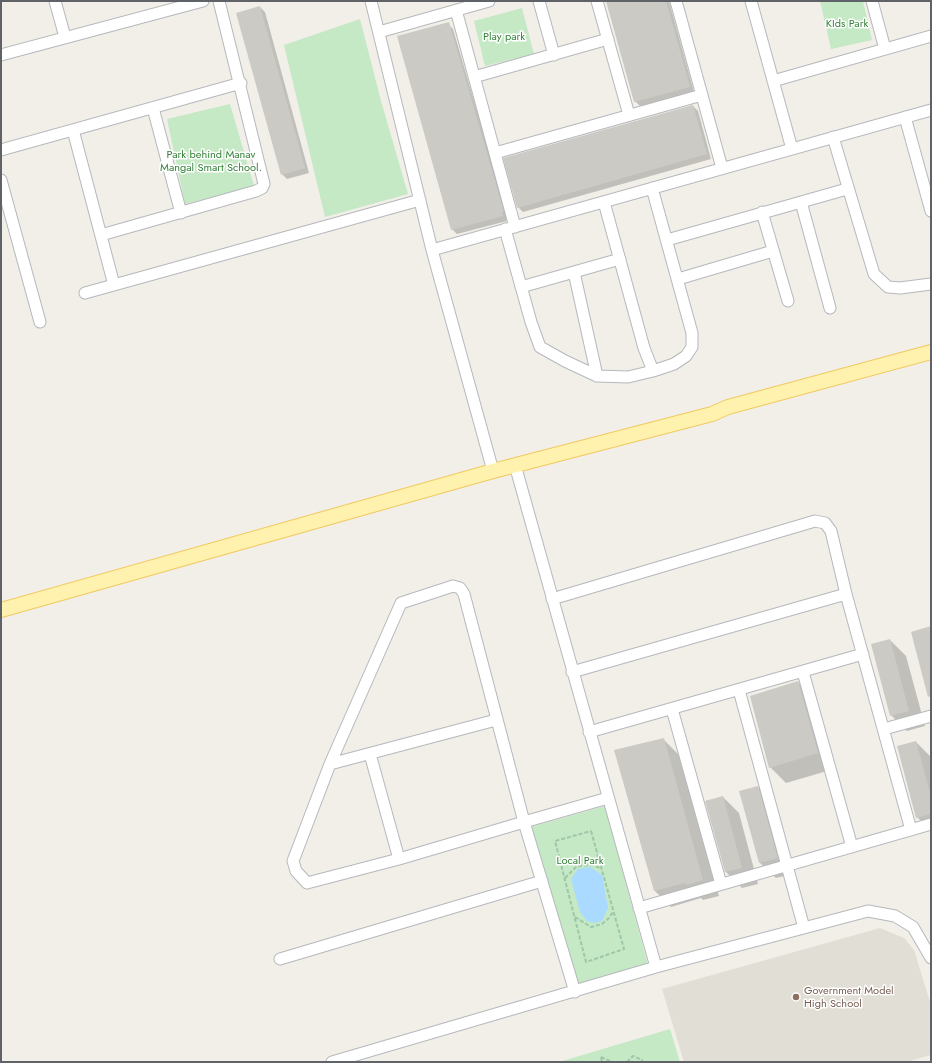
<!DOCTYPE html>
<html>
<head>
<meta charset="utf-8">
<style>
  body { margin:0 }
  #map { position:relative; width:932px; height:1063px; overflow:hidden; background:#f1efe8; font-family:Jost,sans-serif }
  canvas { display:block }
  .frame { position:absolute; inset:0; border:2px solid #5f6368; pointer-events:none }
</style>
</head>
<body>
<div id="map">
<canvas width="932" height="1063"></canvas>
<div class="frame"></div>
</div>
<script>
const context = document.querySelector('canvas').getContext('2d');
context.lineJoin = 'round';
function fill(path, color) { context.fillStyle = color; context.fill(path, 'evenodd'); }
const poly = rows => new Path2D(rows.map(r => 'M' + r).join(''));
function strokePath(path, color, width, dash) { context.strokeStyle = color; context.lineWidth = width; context.lineCap = dash ? 'butt' : 'round'; context.setLineDash(dash || []); context.stroke(path); }
function label(font, color, halo, rows, align = 'center') {
  context.font = font + ' Jost,sans-serif'; context.lineWidth = 3; context.setLineDash([]); context.textBaseline = 'middle'; context.strokeStyle = halo; context.fillStyle = color; for (const [text, x, y, turn = 0] of rows) {
    context.save(); context.translate(x, y); context.rotate((+turn || 0) * Math.PI / 180); context.textAlign = isNaN(turn) ? turn : align; if (halo) context.strokeText(text, 0, 0); context.fillText(text, 0, 0); context.restore();
  }
}
fill(poly([
  [880,928,904,938,914,950,931,1005,931,1055,906,1062,684,1062,662,989]
]), '#e1ded6');
fill(poly([
  [820,1,863,1,872,40,831,49],
  [522,8,534,54,485,66,474,21],
  [360,19,381,101,408,194,325,217,284,45],
  [230,104,254,186,185,204,167,119],
  [605,806,648,965,577,986,531,827],
  [670,1029,680,1062,559,1062]
]), '#c5e8c5');
fill(poly([
  [590,867,602,875,608,908,602,921,594,923,587,921,580,912,571,879,578,869]
]), '#aadaff');
fill(poly([
  [607,1,669,1,694,92,640,106,635,101],
  [260,7,265,12,309,173,287,179,282,174],
  [448,24,453,29,508,217,506,217,507,221,457,234,452,229],
  [693,106,698,111,711,159,523,212,518,207],
  [890,640,906,656,925,726,907,731,891,715],
  [798,682,814,698,834,769,786,783,770,767],
  [663,739,679,755,719,896,703,900,701,898,671,907,655,891,616,750],
  [916,742,931,757,931,831,917,817],
  [758,787,774,803,793,874,776,878,759,862],
  [723,797,739,813,758,884,742,888,726,872,706,801]
]), '#0003');
fill(poly([
  [606,1,666,1,690,87,634,102],
  [260,6,305,168,281,175,236,13],
  [449,22,504,212,502,212,503,216,451,230,397,36],
  [693,105,707,154,517,208,503,158],
  [931,626,931,696,928,697,911,632],
  [890,639,909,711,890,716,871,644],
  [798,681,818,753,769,768,750,696],
  [664,738,703,880,686,885,685,883,654,891,614,750],
  [916,741,931,796,931,814,916,818,897,746],
  [758,786,778,858,759,863,739,791],
  [723,796,742,868,725,872,705,801]
]), '#cccac5');
const minor = poly([
  [55,1,65,37],
  [371,1,432,250,493,471],
  [539,1,554,55],
  [597,1,629,115],
  [676,1,722,168],
  [751,1,792,149],
  [872,1,885,49],
  [456,10,515,227],
  [379,32,489,1],
  [1,55,203,1],
  [474,77,608,39],
  [773,81,931,36],
  [153,108,181,213],
  [905,117,931,211],
  [73,130,114,285],
  [833,137,874,274,888,287,900,288,931,284],
  [1,150,241,83],
  [495,153,702,95],
  [1,180,40,322],
  [604,202,644,348,653,371],
  [801,202,830,308],
  [762,212,788,301],
  [505,229,531,322,540,347,565,361,597,376,628,377,653,371,674,364,686,356,692,347,692,333,652,188],
  [101,235,256,191,262,188,264,184,219,1],
  [667,240,847,189],
  [432,250,931,110],
  [574,272,597,376],
  [678,279,773,251],
  [521,287,620,259],
  [85,293,420,200],
  [515,465,656,967],
  [552,599,815,521,825,523,831,531,846,594,911,830],
  [572,672,846,594],
  [803,672,852,847],
  [739,690,804,928],
  [672,709,721,884],
  [884,729,931,716],
  [589,732,863,654],
  [370,754,399,859],
  [330,764,496,720],
  [639,908,931,824],
  [280,959,542,881],
  [575,992,524,822,464,594,460,588,453,586,401,603,330,764,293,861,296,871,307,883,399,859,524,822,608,798],
  [332,1062,656,967,868,911,895,916,913,927,931,958]
]);
const major = poly([
  [1,610,493,471,712,414,728,407,931,352]
]);
strokePath(minor, '#b5b8bc', 13);
strokePath(major, '#f2c960', 16);
strokePath(poly([
  [591,831,624,949,586,962,555,841,591,831],
  [565,878,577,866,593,865,602,869],
  [575,917,591,927,602,924,609,918,613,912],
  [601,1057,612,1062],
  [601,1057,602,1062],
  [627,1062,633,1056,642,1060,642,1062]
]), '#9cc7a9', 2, [4, 2]);
strokePath(minor, '#fff', 11);
strokePath(major, '#fff2af', 14);
for (const [x, y, r, color] of [
  [796,997,4,"#8d6e63"]
]) { const dot = new Path2D(); dot.arc(x, y, r, 0, 2 * Math.PI); context.fillStyle = color; context.fill(dot); strokePath(dot, '#fff', 1.5); }
label('11px', '#348238', '#fff', [
  ["KIds Park",847,24],
  ["Play park",504,37],
  ["Park behind Manav",211,155],
  ["Mangal Smart School.",211,168],
  ["Local Park",580,861]
]);
label('11px', '#785e54', '#fff', [
  ["Government Model",804,991],
  ["High School",804,1004]
], 'left');
</script>
</body>
</html>
